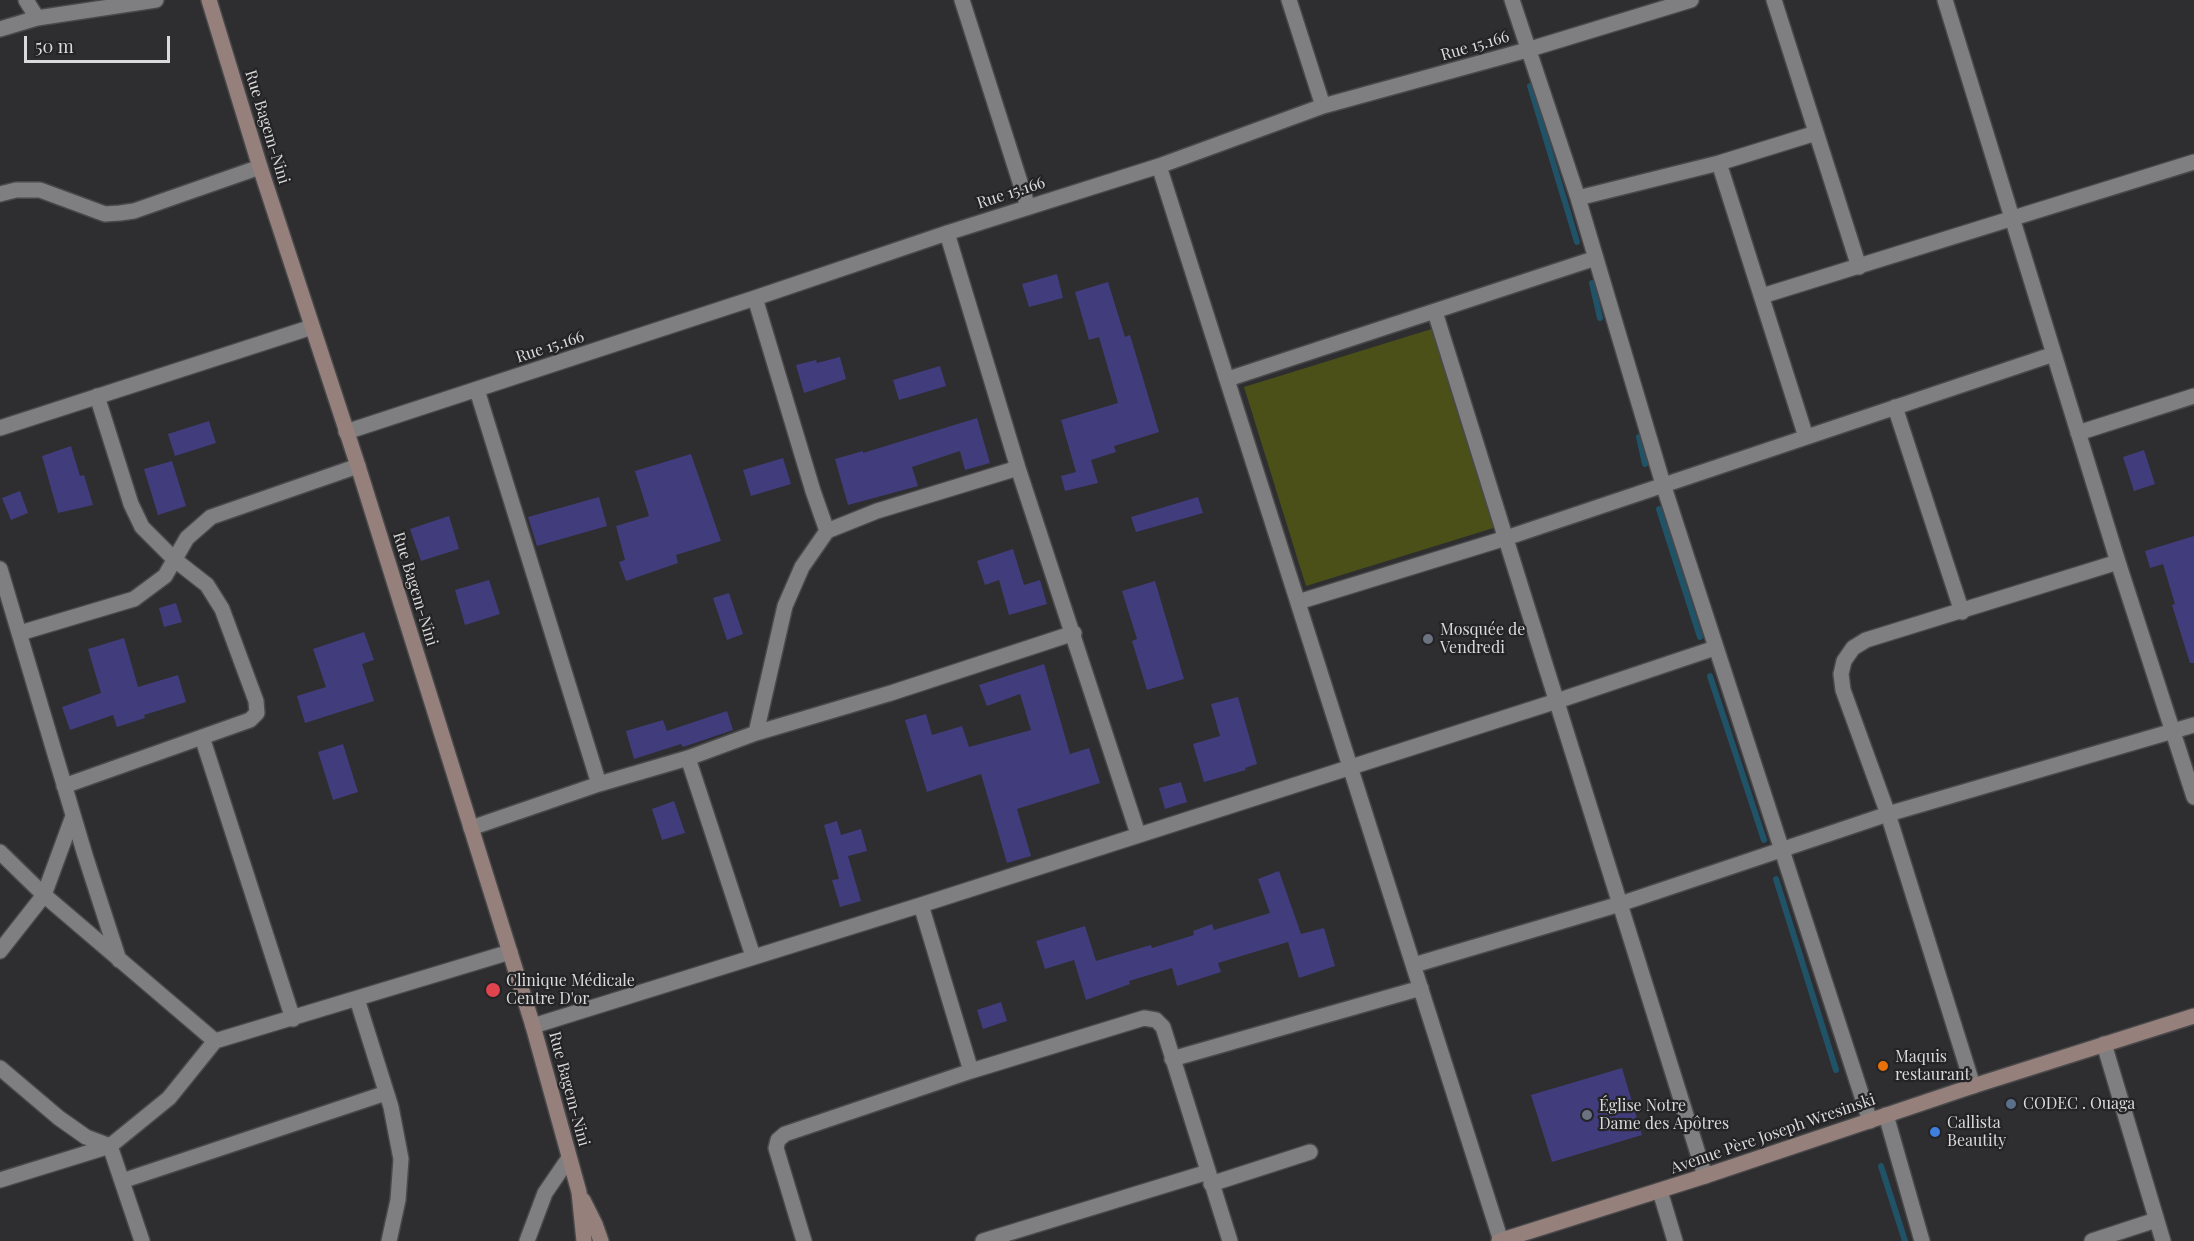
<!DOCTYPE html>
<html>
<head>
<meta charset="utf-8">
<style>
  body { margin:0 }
  #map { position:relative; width:2194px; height:1241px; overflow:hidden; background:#2e2d2f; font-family:"Playfair Display",serif }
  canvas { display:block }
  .scale { position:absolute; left:24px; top:36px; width:146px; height:27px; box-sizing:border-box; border:3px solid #dadadb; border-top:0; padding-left:8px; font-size:18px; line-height:21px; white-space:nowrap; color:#dadadb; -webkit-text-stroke:4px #242325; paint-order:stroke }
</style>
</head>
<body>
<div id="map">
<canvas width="2194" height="1241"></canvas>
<div class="scale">50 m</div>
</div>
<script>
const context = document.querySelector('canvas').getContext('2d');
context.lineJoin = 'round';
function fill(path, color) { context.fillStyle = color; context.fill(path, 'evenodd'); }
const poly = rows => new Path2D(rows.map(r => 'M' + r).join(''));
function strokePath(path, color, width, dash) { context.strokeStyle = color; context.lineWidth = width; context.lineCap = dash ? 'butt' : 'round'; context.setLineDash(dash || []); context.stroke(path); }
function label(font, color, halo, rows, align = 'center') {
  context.font = font + ' "Playfair Display",serif'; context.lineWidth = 4.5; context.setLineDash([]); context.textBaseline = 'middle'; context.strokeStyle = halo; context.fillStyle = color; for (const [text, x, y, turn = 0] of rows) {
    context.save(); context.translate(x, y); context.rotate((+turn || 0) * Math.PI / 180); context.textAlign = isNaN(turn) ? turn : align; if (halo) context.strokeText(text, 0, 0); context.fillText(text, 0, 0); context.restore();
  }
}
fill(poly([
  [1438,327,1500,526,1306,586,1244,387]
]), '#4a5018');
strokePath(poly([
  [1530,86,1577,242],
  [1592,283,1600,318],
  [1639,437,1645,464],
  [1659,509,1700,637],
  [1710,676,1764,840],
  [1776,879,1836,1070],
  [1881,1166,1905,1241]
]), '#205367', 6);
fill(poly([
  [1057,274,1063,298,1029,307,1022,284],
  [1108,282,1125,337,1130,335,1159,432,1114,446,1116,452,1091,460,1098,483,1065,491,1061,476,1076,472,1061,420,1118,403,1099,337,1089,340,1075,292],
  [840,357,846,379,804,393,796,365,816,360,817,363],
  [940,366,946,386,899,400,893,380],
  [977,418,990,463,965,470,960,451,912,467,918,486,848,505,835,459,863,451,863,453],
  [209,421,216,443,175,456,168,434],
  [71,446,80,476,84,475,93,505,58,513,42,456],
  [2144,450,2155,484,2134,491,2123,457],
  [691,454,721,541,676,555,678,563,626,581,619,562,625,560,616,526,649,516,635,471],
  [783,458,791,484,751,496,743,470],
  [172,461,186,506,158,515,144,469],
  [20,491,28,513,11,520,2,498],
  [599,497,607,526,537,546,528,517],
  [1198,497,1203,513,1136,532,1131,517],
  [449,516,459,549,421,561,410,529],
  [2194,536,2194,663,2190,663,2172,605,2175,604,2163,564,2150,568,2145,551],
  [1013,549,1024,585,1040,580,1047,604,1009,615,999,580,985,585,977,561],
  [489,580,500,614,465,625,455,590],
  [1155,581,1184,679,1147,690,1132,641,1137,639,1122,591],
  [729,593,743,634,727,640,713,598],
  [176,603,182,622,164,627,159,608],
  [364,632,374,660,362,664,374,701,305,723,297,696,326,687,313,649],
  [124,638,138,687,178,675,186,702,144,715,145,718,117,727,113,715,70,730,62,707,101,693,88,649],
  [1044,664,1070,754,1089,748,1100,783,1017,809,1031,856,1007,863,981,774,927,792,905,720,926,714,932,735,962,726,969,747,1031,730,1020,694,987,706,979,685],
  [1238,697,1257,764,1245,768,1246,770,1204,782,1193,744,1220,736,1211,704],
  [727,711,733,730,683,747,681,744,634,759,626,731,663,720,667,731],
  [343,744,358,792,333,800,318,752],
  [1181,782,1187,802,1165,809,1159,788],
  [674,801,685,833,662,840,652,809],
  [837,821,841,835,861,829,867,851,848,856,861,901,840,907,832,880,839,879,824,825],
  [1279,871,1301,934,1324,928,1335,966,1299,978,1288,942,1218,963,1221,972,1177,986,1172,968,1129,981,1130,984,1086,1000,1074,960,1045,969,1036,941,1085,926,1096,961,1151,945,1152,948,1194,935,1193,931,1212,924,1214,930,1270,913,1258,879],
  [1001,1002,1007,1021,983,1029,977,1010],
  [1622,1068,1642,1135,1552,1162,1531,1095]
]), '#413d7d');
const street = poly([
  [26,0,37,18],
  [962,0,1028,207],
  [1289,0,1323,106],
  [1512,0,1578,198,1663,484,1870,1121],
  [1774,0,1859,267],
  [1945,0,2118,562,2194,797],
  [0,29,37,18,156,0],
  [1719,163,1806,437],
  [1159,166,1501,1241],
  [0,194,16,190,40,190,105,214,120,213,134,211,260,167],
  [1578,198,1719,163,1816,133],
  [947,233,1018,468,1138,834],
  [1762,296,2194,162],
  [755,298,813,491,827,531],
  [1435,312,1705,1176],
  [1228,379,1596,258],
  [477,390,599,784],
  [1895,407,1962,612],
  [0,428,312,327],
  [346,432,755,298,947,233,1159,166,1323,106,1527,50,1691,0],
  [2078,433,2194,396],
  [0,569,85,855,119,960],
  [1298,602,1506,538,2054,354],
  [20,633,134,599,165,576,187,538,211,517,358,466],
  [756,733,785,606,802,567,827,531,877,511,1018,468],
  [202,737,293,1019],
  [688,758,753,956],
  [64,786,250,720,257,713,256,701,222,609,207,585,175,560,142,527,131,504,97,396],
  [471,828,599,784,688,758,756,733,891,693,1074,633],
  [0,852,44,895,215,1041],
  [921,905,971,1071],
  [0,951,44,895,73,816],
  [1414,965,1620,904,1888,814,2194,725],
  [357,999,391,1107,401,1159,398,1200,389,1241],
  [533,1026,921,905,1557,701,1715,648],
  [2104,1044,2163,1241],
  [1172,1059,1421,988],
  [0,1068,59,1118,86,1137,110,1146],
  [1973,1086,1888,814,1843,690,1841,674,1844,661,1853,648,1866,640,2118,562],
  [1886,1115,1922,1241],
  [110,1146,142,1241],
  [0,1180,110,1146,169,1098,215,1041,510,952],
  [122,1181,386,1093],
  [1211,1184,1310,1152],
  [1660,1191,1675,1241],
  [527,1241,545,1193,569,1158],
  [804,1241,776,1148,778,1140,785,1134,971,1071,1144,1018,1156,1020,1163,1027,1230,1241],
  [983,1241,1208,1172],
  [2092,1241,2156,1220]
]);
const secondary = poly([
  [209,0,260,167,358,466,533,1026,579,1192,584,1241],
  [583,1200,595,1224,601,1241],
  [1499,1241,1705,1176,1973,1086,2194,1016]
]);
strokePath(street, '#49484a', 18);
strokePath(secondary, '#49484a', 18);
strokePath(street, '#7f7e80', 15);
strokePath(secondary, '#95807c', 15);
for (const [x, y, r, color] of [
  [1428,639,6,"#6b7280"],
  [493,990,8,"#e0444e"],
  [1883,1066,6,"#e8710a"],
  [2011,1104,6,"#5c6f8a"],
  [1587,1115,6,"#6b7280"],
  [1935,1132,6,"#3f7fe0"]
]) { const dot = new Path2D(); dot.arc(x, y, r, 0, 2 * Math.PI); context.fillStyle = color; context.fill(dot); strokePath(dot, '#242325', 2); }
label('16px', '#dadadb', '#242325', [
  ["Rue 15.166",1475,46,-16],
  ["Rue Bagem-Nini",267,127,73],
  ["Rue 15.166",1011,193,-18],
  ["Rue 15.166",550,347,-18],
  ["Rue Bagem-Nini",415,589,73],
  ["Rue Bagem-Nini",569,1089,75],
  ["Avenue Père Joseph Wresinski",1773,1134,-19]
]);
label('16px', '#dadadb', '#242325', [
  ["Mosquée de",1440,630],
  ["Vendredi",1440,648],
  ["Clinique Médicale",506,981],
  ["Centre D'or",506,999],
  ["Maquis",1895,1057],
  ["restaurant",1895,1075],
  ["CODEC . Ouaga",2023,1104],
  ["Église Notre",1599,1106],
  ["Dame des Apôtres",1599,1124],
  ["Callista",1947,1123],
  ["Beautity",1947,1141]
], 'left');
</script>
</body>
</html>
